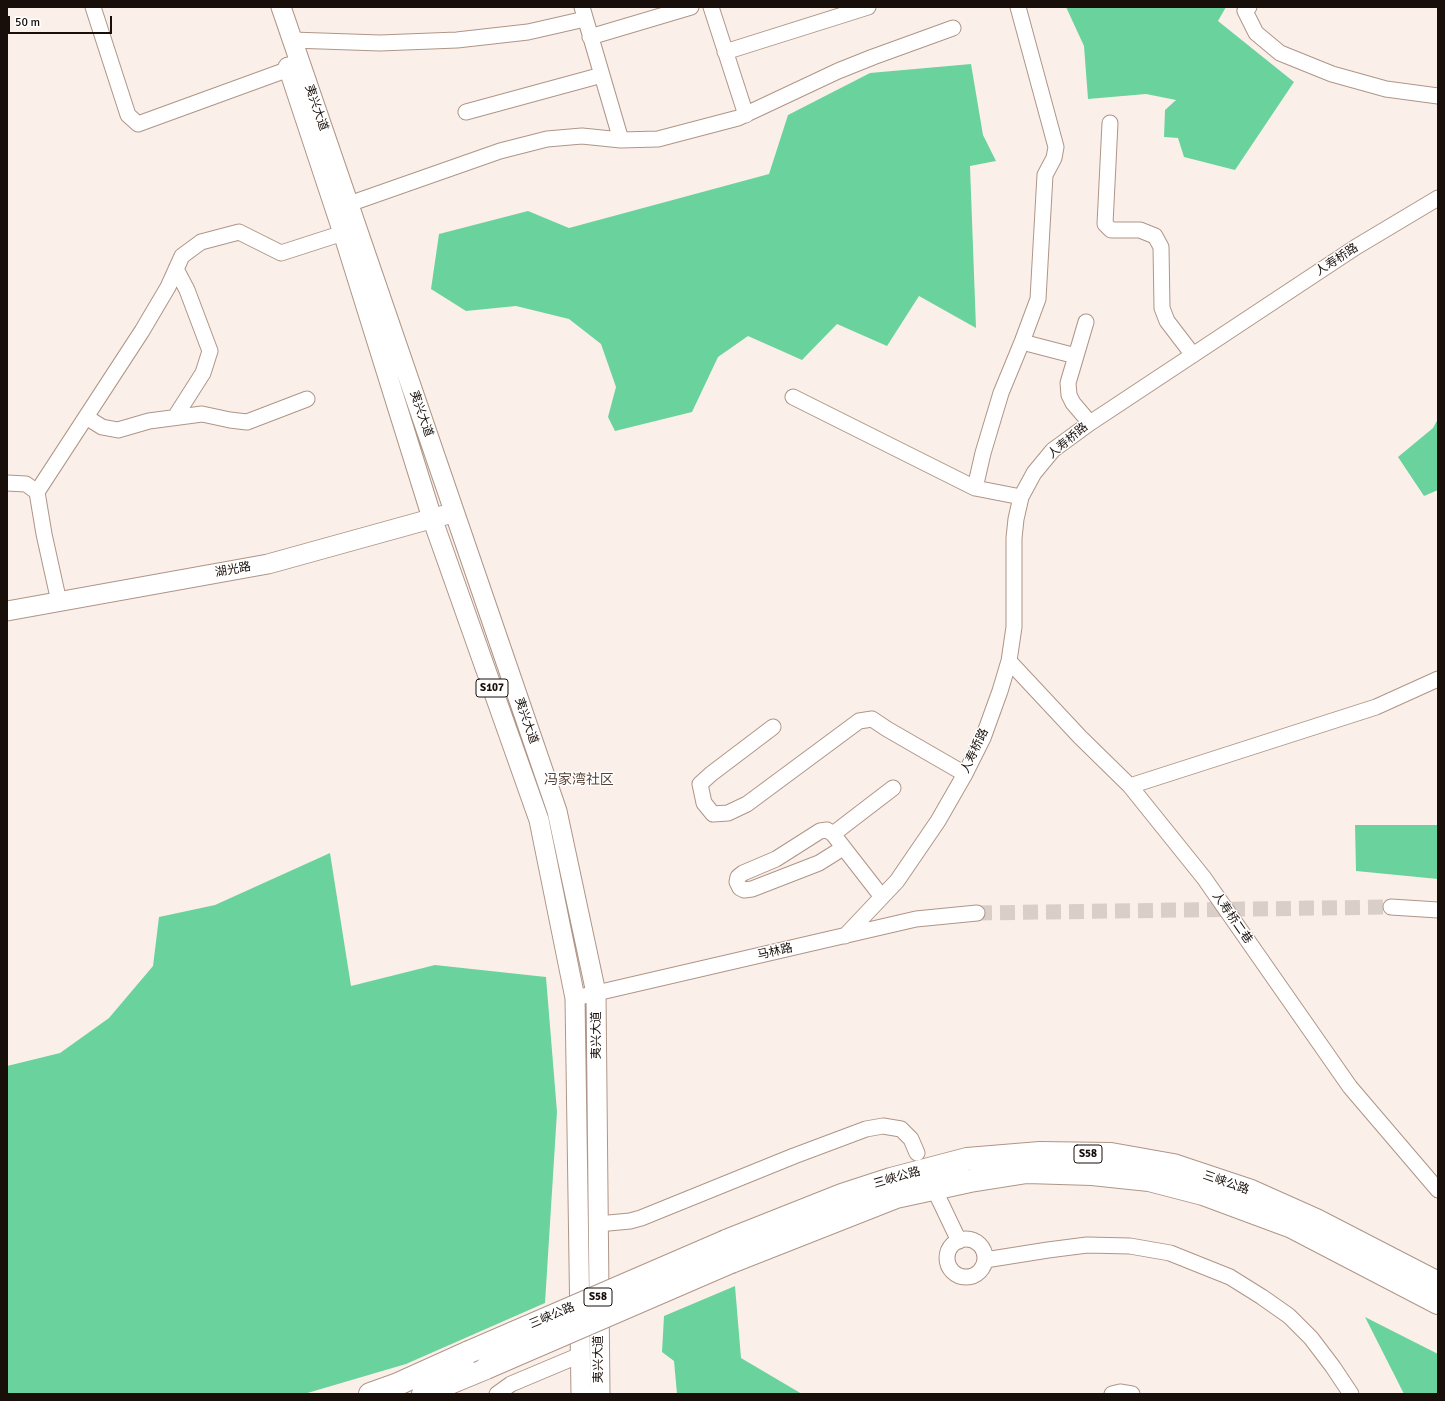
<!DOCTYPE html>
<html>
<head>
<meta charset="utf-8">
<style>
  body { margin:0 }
  #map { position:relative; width:1445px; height:1401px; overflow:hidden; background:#fbf0e9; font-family:Signika,sans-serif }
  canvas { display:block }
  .frame { position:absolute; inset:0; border:8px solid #180f0a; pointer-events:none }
  .scale { position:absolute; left:8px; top:16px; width:104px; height:18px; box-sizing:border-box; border:2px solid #180f0a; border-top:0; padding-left:5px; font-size:12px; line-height:14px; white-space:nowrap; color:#180f0a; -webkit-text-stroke:3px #fff; paint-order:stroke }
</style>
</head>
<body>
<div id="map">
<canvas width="1445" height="1401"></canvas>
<div class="frame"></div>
<div class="scale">50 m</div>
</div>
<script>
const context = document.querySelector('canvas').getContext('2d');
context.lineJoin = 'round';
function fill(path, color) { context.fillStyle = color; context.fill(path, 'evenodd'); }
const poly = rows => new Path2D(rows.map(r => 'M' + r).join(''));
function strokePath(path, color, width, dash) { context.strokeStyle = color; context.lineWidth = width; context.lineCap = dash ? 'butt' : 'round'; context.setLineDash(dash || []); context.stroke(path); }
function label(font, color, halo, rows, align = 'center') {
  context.font = font + ' Signika,"Noto Sans SC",sans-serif'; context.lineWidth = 3; context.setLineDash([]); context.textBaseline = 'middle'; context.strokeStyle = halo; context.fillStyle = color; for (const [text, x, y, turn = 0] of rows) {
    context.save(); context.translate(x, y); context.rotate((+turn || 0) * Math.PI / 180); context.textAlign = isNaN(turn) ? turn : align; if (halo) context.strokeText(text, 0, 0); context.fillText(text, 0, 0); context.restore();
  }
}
fill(poly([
  [1066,7,1226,7,1218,21,1294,82,1235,170,1184,157,1178,138,1164,137,1165,110,1176,100,1146,94,1088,99,1084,46],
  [971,64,983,135,996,161,970,166,976,328,919,296,887,346,837,324,802,360,748,336,718,357,692,412,615,431,608,417,616,387,601,344,569,319,516,306,466,311,431,289,439,234,528,211,569,228,769,174,788,115,870,73],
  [1438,419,1438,490,1424,496,1398,457,1433,428],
  [1355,825,1438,825,1438,879,1356,871],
  [330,853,351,986,435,965,546,977,557,1112,545,1303,406,1364,304,1394,7,1394,7,1066,60,1053,109,1018,153,966,159,917,215,905],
  [735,1286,741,1358,802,1394,677,1394,674,1361,662,1352,664,1316],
  [1365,1317,1438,1354,1438,1394,1404,1394]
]), '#6ad39d');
strokePath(poly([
  [977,913,1391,907]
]), '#d9cec8', 15, [15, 8]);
const minor = poly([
  [93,7,128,115,138,124,289,69],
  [582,7,621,140],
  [711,7,746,115],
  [1249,7,1245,11,1256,33,1280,53,1332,74,1386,89,1438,96],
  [590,37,691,7],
  [292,40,380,43,457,40,528,32,585,19],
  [725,52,868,7],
  [466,112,602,75],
  [1110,123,1105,224,1111,230,1140,230,1155,236,1161,247,1162,308,1167,321,1193,355],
  [349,204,500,151,547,139,582,136,621,140,658,139,738,118,838,71,873,57,953,28],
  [1086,322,1068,383,1069,395,1073,403,1090,423],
  [1022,342,1076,356],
  [793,397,975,488,1021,497],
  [86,417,102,427,118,430,149,421,202,414,230,420,247,422,307,399],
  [175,417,203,373,210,351,187,290,176,269],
  [7,483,26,484,37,492,44,534,59,602],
  [975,488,983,453,1001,393,1022,342,1038,299,1045,175,1054,158,1056,147,1018,7],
  [37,492,142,331,168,287,182,256,201,242,239,232,281,253,343,233],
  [1009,661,1080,737,1130,786,1204,878,1350,1087,1438,1190],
  [773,727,711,774,700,784,704,803,713,814,728,813,747,804,859,721,872,719,887,729,965,774],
  [1130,786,1376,707,1438,679],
  [833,834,893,788],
  [843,848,819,863,752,889,744,890,740,888,737,882,738,877,743,873,776,859,820,831,827,830,833,834,882,897],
  [1391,907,1438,910],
  [845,936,897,881,938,821,965,774,983,738,1000,691,1009,661,1014,627,1014,538,1016,519,1021,497,1034,473,1053,450,1090,423,1356,247,1438,198],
  [575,998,916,919,977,913],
  [938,1197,959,1241],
  [598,1224,630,1221,641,1218,794,1156,866,1129,883,1126,901,1129,911,1139,917,1153],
  '947 1258a19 19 0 1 1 38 0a19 19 0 1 1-38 0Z',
  [985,1260,1048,1250,1087,1245,1130,1246,1170,1253,1230,1277,1262,1297,1289,1316,1311,1338,1333,1367,1351,1394],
  [497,1394,511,1384,580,1355],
  [1112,1394,1120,1392,1132,1394]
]);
const major = poly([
  [281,7,557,811,596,993,600,1394],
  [288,67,343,233,432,518,539,820,575,998,581,1394],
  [7,611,268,564,445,515]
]);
const highway = poly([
  [726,1241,842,1195,891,1179,967,1159,1040,1153,1111,1154,1173,1165,1251,1191,1316,1220,1438,1283],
  [731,1262,896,1197,970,1181,1027,1172,1092,1174,1149,1180,1203,1194,1292,1227,1438,1303],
  [370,1394,398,1384,469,1352],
  [423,1394,486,1368]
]);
strokePath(minor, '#af9587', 17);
strokePath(major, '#af9587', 21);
strokePath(highway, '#af9587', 24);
strokePath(minor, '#fff', 15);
strokePath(major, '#fff', 19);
strokePath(highway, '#fff', 22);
const highwayBridge = poly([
  [469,1352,726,1241],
  [486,1368,731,1262]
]);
strokePath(highwayBridge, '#af9587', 24, []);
strokePath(highwayBridge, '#fff', 22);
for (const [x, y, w] of [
  [492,688,32],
  [1088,1154,28],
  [598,1297,28]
]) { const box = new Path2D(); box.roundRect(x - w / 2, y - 9, w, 18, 3); context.fillStyle = '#fff'; context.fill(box); strokePath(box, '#180f0a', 1); }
label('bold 11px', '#180f0a', null, [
  ["S107",492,688],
  ["S58",1088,1154],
  ["S58",598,1297]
]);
label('12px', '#180f0a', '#fff', [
  ["夷兴大道",316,108,71],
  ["人寿桥路",1337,260,-33],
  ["夷兴大道",421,414,71],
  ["人寿桥路",1068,441,-40],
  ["湖光路",233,570,-10],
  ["夷兴大道",526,721,71],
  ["人寿桥路",975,751,-65],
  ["人寿桥二巷",1232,918,55],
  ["马林路",775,952,-13],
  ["夷兴大道",597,1035,-90],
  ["三峡公路",897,1178,-16],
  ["三峡公路",1226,1183,19],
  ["三峡公路",552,1316,-23],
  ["夷兴大道",599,1359,-90]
]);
label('14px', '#594336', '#fff', [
  ["冯家湾社区",579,780]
]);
</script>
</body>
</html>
